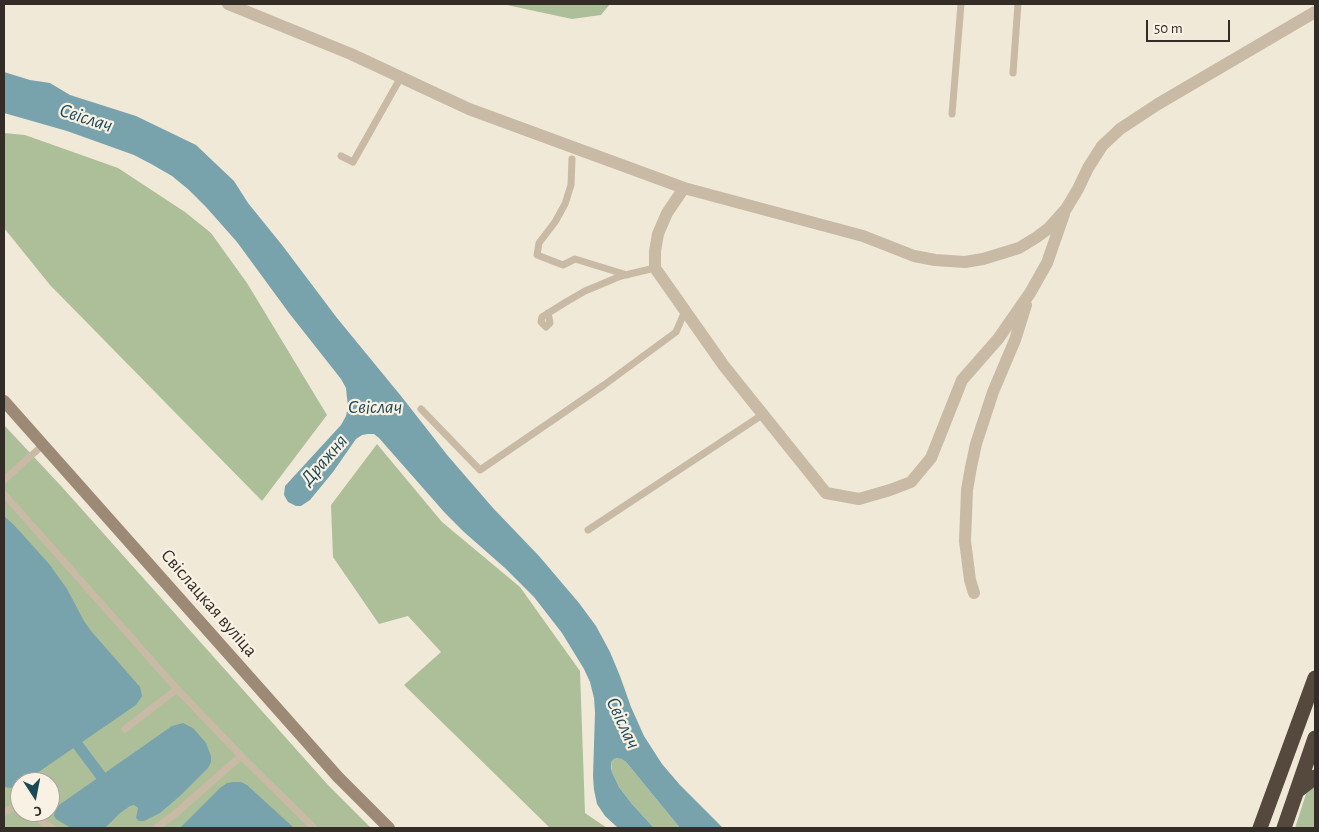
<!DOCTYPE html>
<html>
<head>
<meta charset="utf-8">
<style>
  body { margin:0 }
  #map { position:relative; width:1319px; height:832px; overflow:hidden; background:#f1e9d8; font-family:"Alegreya Sans",sans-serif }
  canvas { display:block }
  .frame { position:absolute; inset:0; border:5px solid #342c26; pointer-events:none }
  .north { position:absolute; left:10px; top:772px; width:50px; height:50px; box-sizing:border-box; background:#f9f2e4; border:1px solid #aaa398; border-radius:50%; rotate:169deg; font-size:14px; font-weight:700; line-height:20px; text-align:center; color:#342c26 }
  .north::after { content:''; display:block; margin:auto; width:18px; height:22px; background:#1c4955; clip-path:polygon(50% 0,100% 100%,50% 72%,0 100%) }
  .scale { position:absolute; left:1146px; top:20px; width:84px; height:22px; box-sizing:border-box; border:2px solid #342c26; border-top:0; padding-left:6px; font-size:15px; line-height:18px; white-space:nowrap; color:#342c26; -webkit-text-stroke:4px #f9f2e4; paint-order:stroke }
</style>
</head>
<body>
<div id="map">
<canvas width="1319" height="832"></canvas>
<div class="frame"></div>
<div class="north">С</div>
<div class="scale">50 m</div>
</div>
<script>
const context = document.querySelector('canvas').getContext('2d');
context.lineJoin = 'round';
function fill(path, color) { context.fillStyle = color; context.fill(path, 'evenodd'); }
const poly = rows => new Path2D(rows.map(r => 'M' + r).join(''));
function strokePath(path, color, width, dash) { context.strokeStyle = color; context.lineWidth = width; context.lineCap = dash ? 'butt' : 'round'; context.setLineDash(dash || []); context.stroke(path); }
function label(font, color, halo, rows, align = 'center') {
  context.font = font + ' "Alegreya Sans",sans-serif'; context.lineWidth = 4.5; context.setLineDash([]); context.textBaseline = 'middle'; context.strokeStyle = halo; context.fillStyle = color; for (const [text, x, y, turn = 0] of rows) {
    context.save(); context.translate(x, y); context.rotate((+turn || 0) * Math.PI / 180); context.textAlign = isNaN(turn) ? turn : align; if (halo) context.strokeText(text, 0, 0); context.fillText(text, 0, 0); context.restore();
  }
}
fill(poly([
  [502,4,610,4,601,15,572,19],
  [4,133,25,135,118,168,185,212,211,233,247,283,327,415,262,501,50,285,4,228],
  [4,425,62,487,328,785,371,828,4,828],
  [20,782,50,782,50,812,20,812],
  [377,444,442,522,520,587,580,671,585,813,607,828,550,828,404,685,441,652,408,616,379,624,333,557,331,505],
  [618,758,622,758,626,762,680,828,654,828,632,804,619,787,612,772,611,762,614,759],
  [1315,784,1315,828,1295,828,1306,794,1312,786]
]), '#adbf99');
fill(poly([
  [4,72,30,80,50,83,70,95,136,116,196,145,234,181,248,203,282,245,337,318,401,396,448,456,493,508,539,556,579,603,596,626,610,652,620,676,631,707,644,736,662,764,680,785,723,828,680,828,626,762,622,759,618,758,614,759,611,762,611,767,612,772,619,787,632,804,654,828,618,828,605,816,597,804,594,790,593,776,595,713,594,698,590,682,584,669,562,633,534,597,505,568,464,532,445,513,379,438,374,434,368,434,362,435,356,439,333,472,310,500,301,506,296,506,288,502,284,495,285,486,341,425,346,416,348,407,347,398,346,388,341,379,289,313,237,242,206,207,189,190,172,176,153,165,134,155,67,131,4,113],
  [4,516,14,525,50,565,67,589,84,621,91,631,140,687,142,696,136,705,24,782,20,782,20,784,11,788,4,787],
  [183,723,193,728,206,743,211,756,211,762,208,768,181,795,160,813,144,821,139,821,136,818,138,808,134,805,130,806,120,813,105,828,71,828,56,819,54,816,55,810,59,805,172,726],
  [233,782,241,782,247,785,294,828,180,828,220,788,227,783]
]), '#78a3ad');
strokePath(poly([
  [77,744,101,776]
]), '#78a3ad', 11);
strokePath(poly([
  [1013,73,1018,4],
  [952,114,961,4],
  [341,156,353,162,401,77],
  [572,159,571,185,565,204,555,222,539,243,537,255,563,265,575,259,627,275],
  [548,313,550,323,546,327,541,322,542,317,566,302,585,291,621,276,655,268],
  [421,409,480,470,604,385,676,332,685,311],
  [4,480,43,445],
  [4,494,177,689,241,756,314,828],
  [588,530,762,415],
  [125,729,177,689],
  [32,812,41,821,52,828],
  [4,813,20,803],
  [156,828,175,814,241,756]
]), '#c8baa5', 7);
strokePath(poly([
  [228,4,351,54,469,109,684,188,863,236,914,256,935,260,965,262,983,259,1019,248,1037,237,1049,228,1066,209,1078,189,1088,168,1102,146,1120,129,1158,104,1315,12],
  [684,188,667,213,658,234,655,251,655,268,724,366,826,493,859,499,890,490,911,482,931,458,962,380,998,339,1030,293,1047,263,1064,214],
  [974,593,970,580,965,541,967,490,971,467,976,444,993,392,1015,340,1026,305]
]), '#c8baa5', 12);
strokePath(poly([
  [4,401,338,777,389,828]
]), '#9c8976', 12);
strokePath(poly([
  [1297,791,1315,777],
  [1260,828,1315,678],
  [1284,828,1315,738]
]), '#55483d', 15);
label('19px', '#342c26', '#f9f2e4', [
  ["Свіслацкая вуліца",209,603,49]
]);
label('italic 20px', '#1c4955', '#f9f2e4', [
  ["Свіслач",86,118,18],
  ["Свіслач",375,407],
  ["Дражня",324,460,-49],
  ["Свіслач",623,723,65]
]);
</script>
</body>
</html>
